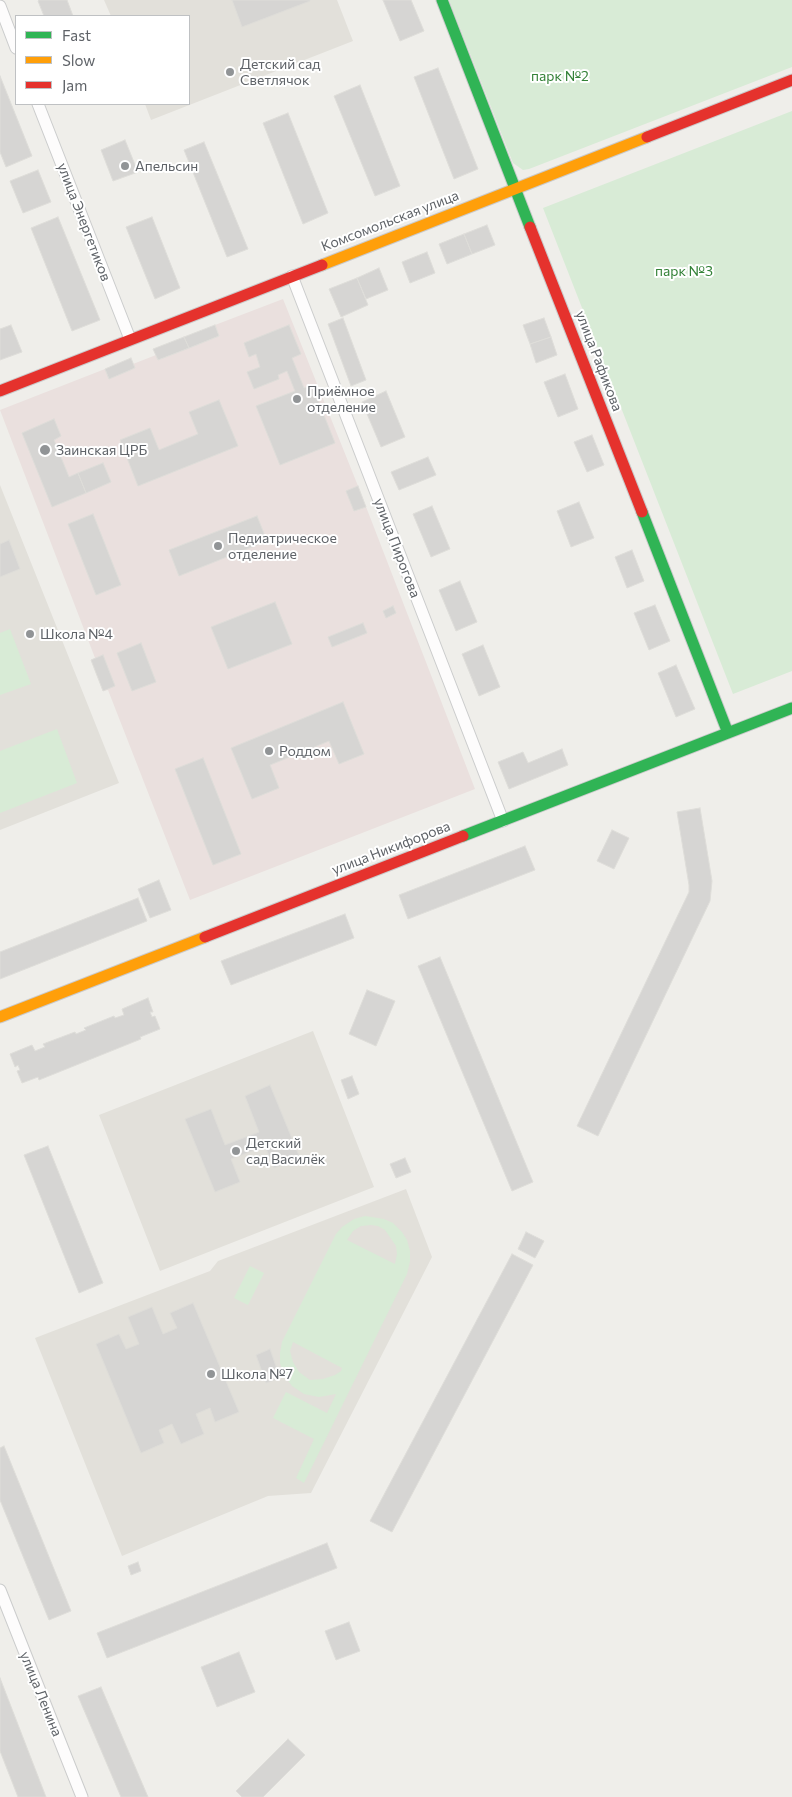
<!DOCTYPE html>
<html>
<head>
<meta charset="utf-8">
<style>
  body { margin:0 }
  #map { position:relative; width:792px; height:1797px; overflow:hidden; background:#efeeea; font-family:Commissioner,sans-serif }
  canvas { display:block }
  .legend { position:absolute; left:15px; top:15px; width:175px; height:90px; box-sizing:border-box; background:#fff; border:1px solid #bfc1c3; margin:0; padding:6px 9px; list-style:none; font-size:15px; color:#5f6368 }
  .legend li { display:flex; align-items:center; gap:10px; height:25px }
  .legend b { width:25px; border:1px solid #bfc1c3 }
</style>
</head>
<body>
<div id="map">
<canvas width="792" height="1797"></canvas>
<ul class="legend">
<li><b style="height:6px;background:#30b455"></b>Fast</li>
<li><b style="height:6px;background:#ff9f0a"></b>Slow</li>
<li><b style="height:6px;background:#e5322d"></b>Jam</li>
</ul>
</div>
<script>
const context = document.querySelector('canvas').getContext('2d');
context.lineJoin = 'round';
function fill(path, color) { context.fillStyle = color; context.fill(path, 'evenodd'); }
const poly = rows => new Path2D(rows.map(r => 'M' + r).join(''));
function strokePath(path, color, width, dash) { context.strokeStyle = color; context.lineWidth = width; context.lineCap = dash ? 'butt' : 'round'; context.setLineDash(dash || []); context.stroke(path); }
function label(font, color, halo, rows, align = 'center') {
  context.font = font + ' Commissioner,sans-serif'; context.lineWidth = 4; context.setLineDash([]); context.textBaseline = 'middle'; context.strokeStyle = halo; context.fillStyle = color; for (const [text, x, y, turn = 0] of rows) {
    context.save(); context.translate(x, y); context.rotate((+turn || 0) * Math.PI / 180); context.textAlign = isNaN(turn) ? turn : align; if (halo) context.strokeText(text, 0, 0); context.fillText(text, 0, 0); context.restore();
  }
}
fill(poly([
  [104,0,337,0,353,41,151,120,145,104,189,104,189,16,111,16],
  [0,485,119,783,0,830],
  [313,1031,374,1187,160,1271,99,1115],
  [406,1189,432,1257,311,1493,268,1496,122,1556,35,1338,210,1271,218,1261]
]), '#e2e0da');
fill(poly([
  [283,299,358,486,475,789,190,900,108,690,103,691,91,660,95,658,0,410,105,369,109,378,135,368,133,364,156,355,158,360,219,336,215,325]
]), '#eae0de');
fill(poly([
  [449,0,792,0,792,67,529,169,523,170,513,163],
  [792,111,792,671,733,694,543,208],
  [10,629,31,684,0,695,0,633],
  [57,729,77,783,0,813,0,751],
  [365,1216,384,1219,393,1223,402,1232,407,1240,410,1251,410,1261,407,1274,304,1483,296,1478,314,1439,273,1418,286,1392,327,1413,336,1394,319,1397,304,1394,292,1386,284,1375,280,1363,280,1353,282,1342,336,1234,342,1227,354,1219],
  [371,1225,378,1226,385,1230,396,1246,397,1254,395,1264,347,1240,353,1231,361,1226],
  [293,1342,342,1368,341,1371,335,1375,323,1379,310,1380,299,1372,293,1362,290,1351],
  [250,1266,264,1273,248,1305,234,1298]
]), '#d8ebd6');
const building = poly([
  [39,0,67,0,73,16,44,16,38,1,39,0],
  [232,0,310,0,310,1,242,27,232,0],
  [383,0,411,0,424,31,400,41,383,0],
  [438,68,478,169,454,179,414,77,438,68],
  [0,76,32,156,6,167,0,152,0,76],
  [360,85,400,186,375,196,334,96,360,85],
  [288,113,328,213,303,224,263,123,288,113],
  [125,140,138,172,113,181,101,150,125,140],
  [204,142,248,249,227,257,184,150,204,142],
  [38,170,51,202,23,213,10,181,38,170],
  [58,217,100,320,72,331,31,228,58,217],
  [152,217,180,288,155,299,126,227,152,217],
  [487,225,495,245,472,254,464,234,487,225],
  [464,234,472,254,447,264,439,244,464,234],
  [427,252,435,273,410,283,402,262,427,252],
  [379,268,388,290,366,299,357,278,379,268],
  [357,278,368,305,341,317,329,289,357,278],
  [343,318,366,380,351,386,328,324,343,318],
  [544,318,551,337,530,344,523,325,544,318],
  [11,325,22,352,0,360,0,329,11,325],
  [215,325,219,336,189,348,184,337,215,325],
  [289,325,301,354,292,358,304,388,312,385,335,443,280,465,256,406,295,391,287,371,278,375,279,379,254,389,247,372,260,367,256,354,249,357,244,343,289,325],
  [184,337,189,348,158,360,153,349,184,337],
  [551,337,557,355,536,363,530,344,551,337],
  [131,358,135,368,109,379,105,369,131,358],
  [565,374,578,409,558,417,544,382,565,374],
  [386,391,405,437,381,447,362,402,386,391],
  [219,400,238,446,138,486,120,440,150,428,159,450,198,434,189,412,219,400],
  [54,419,61,436,54,440,69,477,78,473,86,493,52,507,22,433,54,419],
  [592,435,604,465,587,472,574,442,592,435],
  [428,457,436,475,399,490,391,472,428,457],
  [103,463,111,482,86,493,78,473,103,463],
  [358,486,366,507,354,511,346,491,358,486],
  [579,502,594,538,571,547,557,511,579,502],
  [432,506,450,549,431,557,413,514,432,506],
  [93,514,121,585,96,595,68,524,93,514],
  [257,516,267,541,179,576,169,550,257,516],
  [9,540,20,569,0,577,0,544,9,540],
  [632,550,644,581,627,588,615,557,632,550],
  [460,581,477,622,456,631,439,590,460,581],
  [275,602,292,644,228,669,211,627,275,602],
  [655,605,670,641,649,650,634,613,655,605],
  [393,606,396,613,386,618,383,611,393,606],
  [363,623,367,633,332,647,328,637,363,623],
  [141,643,156,682,132,691,117,653,141,643],
  [483,645,500,687,479,696,462,654,483,645],
  [103,655,115,686,103,691,91,660,103,655],
  [676,665,695,709,676,717,658,673,676,665],
  [343,702,364,754,339,764,329,741,270,765,279,788,252,799,231,748,343,702],
  [562,749,568,765,509,789,498,762,523,752,528,763,562,749],
  [203,758,241,854,213,865,175,769,203,758],
  [700,808,712,881,710,901,598,1136,577,1126,689,892,689,885,677,812,700,808],
  [612,830,629,838,614,869,597,861,612,830],
  [525,846,535,870,408,919,399,895,525,846],
  [159,880,171,910,150,918,138,889,159,880],
  [138,898,147,921,0,979,0,952,138,898],
  [345,914,354,938,231,985,221,961,345,914],
  [440,957,533,1182,512,1191,418,966,440,957],
  [367,990,395,1001,376,1046,349,1034,367,990],
  [148,998,153,1012,150,1012,152,1017,155,1016,160,1029,140,1037,141,1039,39,1080,38,1077,22,1083,17,1071,20,1070,18,1065,15,1067,10,1054,32,1045,35,1051,45,1047,43,1044,75,1032,76,1034,86,1030,84,1028,114,1016,115,1018,124,1015,122,1009,148,998],
  [352,1076,359,1094,348,1099,341,1080,352,1076],
  [270,1085,300,1158,274,1168,265,1146,231,1159,240,1182,215,1192,185,1119,211,1109,225,1145,259,1132,245,1096,270,1085],
  [48,1146,103,1283,79,1293,24,1155,48,1146],
  [405,1158,411,1172,396,1178,390,1164,405,1158],
  [526,1232,544,1241,535,1258,518,1249,526,1232],
  [512,1254,533,1265,392,1532,370,1521,512,1254],
  [193,1303,239,1412,215,1422,210,1408,196,1414,204,1434,181,1444,172,1424,159,1430,164,1443,141,1453,96,1344,119,1334,126,1349,139,1344,128,1317,152,1307,163,1334,177,1328,170,1313,193,1303],
  [270,1349,280,1378,266,1383,256,1355,270,1349],
  [4,1446,71,1611,49,1620,0,1500,0,1448,4,1446],
  [327,1543,337,1568,107,1658,97,1633,327,1543],
  [138,1562,141,1571,131,1575,128,1566,138,1562],
  [349,1622,360,1651,336,1660,325,1631,349,1622],
  [239,1652,255,1692,217,1707,201,1667,239,1652],
  [0,1678,46,1797,18,1797,0,1751,0,1678],
  [101,1687,148,1797,121,1797,78,1696,101,1687],
  [288,1739,305,1755,263,1797,242,1797,236,1791,288,1739]
]);
fill(building, '#d6d5d3');
strokePath(building, '#deddd9', 1);
const street = poly([
  [0,6,16,48],
  [38,104,130,339],
  [292,276,503,821],
  [0,1590,82,1797]
]);
const fast = poly([
  [442,0,530,227],
  [642,512,728,733],
  [463,836,792,708]
]);
const slow = poly([
  [322,265,647,137],
  [0,1017,205,937]
]);
const jam = poly([
  [647,137,792,80],
  [530,227,642,512],
  [0,391,322,265],
  [205,937,463,836]
]);
strokePath(street, '#cbcccc', 13);
strokePath(fast, '#cacacb', 13);
strokePath(slow, '#cacacb', 13);
strokePath(jam, '#cacacb', 13);
strokePath(street, '#fdfcfc', 11);
strokePath(fast, '#30b455', 11);
strokePath(slow, '#ff9f0a', 11);
strokePath(jam, '#e5322d', 11);
for (const [x, y, r, color] of [
  [230,72,5,"#919496"],
  [125,166,5,"#919496"],
  [297,399,5,"#919496"],
  [45,450,6,"#919496"],
  [218,546,5,"#919496"],
  [30,634,5,"#919496"],
  [269,751,5,"#919496"],
  [236,1151,5,"#919496"],
  [211,1374,5,"#919496"]
]) { const dot = new Path2D(); dot.arc(x, y, r, 0, 2 * Math.PI); context.fillStyle = color; context.fill(dot); strokePath(dot, '#fff', 2); }
label('14px', '#5f6368', '#fff', [
  ["Детский сад",240,64],
  ["Светлячок",240,80],
  ["Апельсин",135,166],
  ["Приёмное",307,391],
  ["отделение",307,407],
  ["Заинская ЦРБ",56,450],
  ["Педиатрическое",228,538],
  ["отделение",228,554],
  ["Школа №4",40,634],
  ["Роддом",279,751],
  ["Детский",246,1143],
  ["сад Василёк",246,1159],
  ["Школа №7",221,1374]
], 'left');
label('14px', '#348238', '#fff', [
  ["парк №2",560,76],
  ["парк №3",684,271]
]);
label('14px', '#5f6368', '#fff', [
  ["Комсомольская улица",390,221,-21],
  ["улица Энергетиков",84,222,69],
  ["улица Рафикова",599,361,69],
  ["улица Пирогова",397,548,69],
  ["улица Никифорова",391,848,-21],
  ["улица Ленина",41,1694,68]
]);
</script>
</body>
</html>
